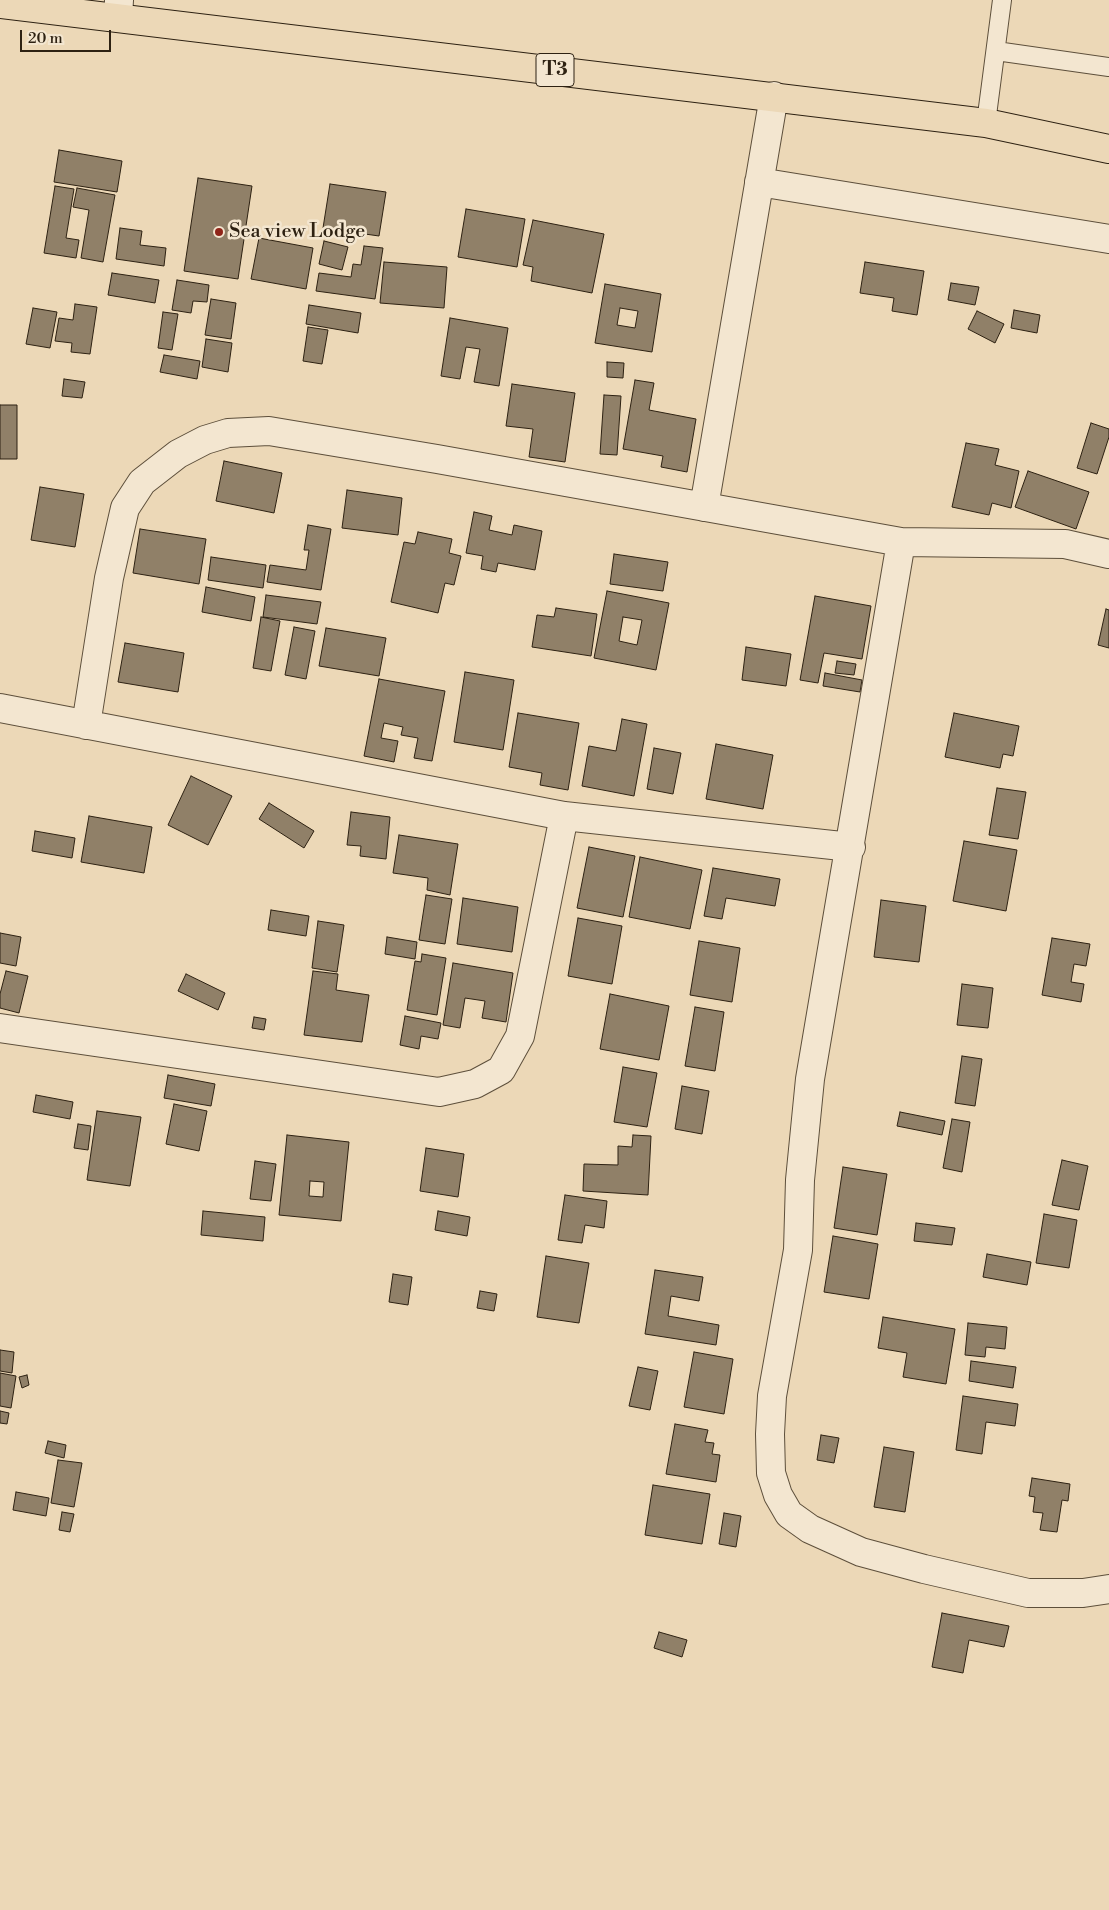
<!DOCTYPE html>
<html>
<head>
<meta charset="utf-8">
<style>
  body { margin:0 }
  #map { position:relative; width:1109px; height:1910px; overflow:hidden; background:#ecd8b7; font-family:"Libre Bodoni",serif }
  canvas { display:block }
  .scale { position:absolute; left:20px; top:30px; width:91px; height:22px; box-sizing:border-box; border:2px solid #2d2112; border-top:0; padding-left:6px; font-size:15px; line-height:18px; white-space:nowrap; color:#2d2112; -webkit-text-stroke:4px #f3e6d0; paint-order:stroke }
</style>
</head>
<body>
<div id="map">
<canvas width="1109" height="1910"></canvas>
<div class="scale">20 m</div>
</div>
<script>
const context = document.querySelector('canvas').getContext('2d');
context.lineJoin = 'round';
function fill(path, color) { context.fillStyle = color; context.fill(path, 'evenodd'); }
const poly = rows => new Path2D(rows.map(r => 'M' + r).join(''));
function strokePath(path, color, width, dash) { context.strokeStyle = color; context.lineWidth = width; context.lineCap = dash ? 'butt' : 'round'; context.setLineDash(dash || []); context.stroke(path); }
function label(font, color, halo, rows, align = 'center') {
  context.font = font + ' "Libre Bodoni",serif'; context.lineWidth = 5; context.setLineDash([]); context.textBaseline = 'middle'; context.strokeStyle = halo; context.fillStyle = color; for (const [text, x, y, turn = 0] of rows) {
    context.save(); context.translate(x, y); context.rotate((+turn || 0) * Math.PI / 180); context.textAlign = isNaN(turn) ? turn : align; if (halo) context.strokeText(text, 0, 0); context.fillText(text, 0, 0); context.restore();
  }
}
const building = poly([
  [59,150,122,161,117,192,54,182,59,150],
  [198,178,252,186,238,279,184,271,198,178],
  [330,184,386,192,379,236,323,228,330,184],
  [55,186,74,189,66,238,79,240,76,258,44,253,55,186],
  [77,188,115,195,103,262,81,258,89,210,73,207,77,188],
  [466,209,525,219,517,267,458,257,466,209],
  [533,220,604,234,592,293,531,281,533,267,523,265,533,220],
  [120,228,142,231,140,245,166,248,164,266,116,259,120,228],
  [259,238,313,248,306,289,251,279,259,238],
  [324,241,348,247,342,270,319,264,324,241],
  [364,246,383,248,375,299,316,291,319,273,351,277,353,264,361,265,364,246],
  [384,262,447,267,444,308,380,303,384,262],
  [865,262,924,271,917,315,892,311,894,298,860,293,865,262],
  [112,273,159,280,155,303,108,295,112,273],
  [177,280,209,285,207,302,193,301,191,313,172,310,177,280],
  [951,283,979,287,975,305,948,300,951,283],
  [605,284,661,294,652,352,595,343,605,284],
  [620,308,638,311,635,328,617,325,620,308],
  [211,299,236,303,231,339,205,335,211,299],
  [75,304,97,307,90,354,71,352,72,343,55,341,59,318,73,320,75,304],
  [309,305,361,313,358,333,306,324,309,305],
  [33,308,57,312,50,348,26,344,33,308],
  [1014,310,1040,315,1037,333,1011,328,1014,310],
  [977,311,1004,324,995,343,968,329,977,311],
  [163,312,178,314,172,350,158,348,163,312],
  [450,318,508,328,499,386,474,382,480,349,466,347,460,379,441,376,450,318],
  [308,327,328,330,322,364,303,361,308,327],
  [206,339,232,343,228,372,202,367,206,339],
  [164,355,200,361,197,379,160,372,164,355],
  [607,362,624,363,623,378,607,377,607,362],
  [64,379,85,382,82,398,62,396,64,379],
  [635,380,654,383,649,410,696,419,687,472,661,467,663,456,623,449,635,380],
  [512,384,575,393,565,462,529,457,533,429,506,426,512,384],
  [604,395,621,396,617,455,600,454,604,395],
  [0,405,17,405,17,459,0,459,0,405],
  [1091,423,1109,429,1109,437,1097,474,1077,468,1091,423],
  [966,443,999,449,995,465,1019,471,1011,508,992,503,989,515,952,507,966,443],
  [224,461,282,473,274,513,216,501,224,461],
  [1028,471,1089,492,1076,529,1015,507,1028,471],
  [40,487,84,494,75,547,31,540,40,487],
  [347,490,402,498,398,535,342,528,347,490],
  [474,512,492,516,489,530,512,535,514,525,542,531,535,570,498,563,496,572,481,569,483,556,466,553,474,512],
  [308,525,331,529,321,590,267,582,270,565,306,570,309,550,304,550,308,525],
  [140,529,206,539,199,584,133,573,140,529],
  [418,532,452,539,449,553,461,556,454,585,445,583,438,613,391,602,404,542,415,544,418,532],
  [614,554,668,562,663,591,610,584,614,554],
  [211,557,266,565,263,588,208,580,211,557],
  [206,587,255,597,251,621,202,612,206,587],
  [607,591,669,603,656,670,594,658,607,591],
  [623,617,642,620,637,645,619,641,623,617],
  [266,595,321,602,317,624,263,617,266,595],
  [815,596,871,606,862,659,824,653,818,683,800,680,815,596],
  [556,608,597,614,591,656,532,647,537,615,554,617,556,608],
  [1106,609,1109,610,1109,648,1098,645,1106,609],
  [261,617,280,621,271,671,253,668,261,617],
  [294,627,315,631,306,679,285,675,294,627],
  [326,628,386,638,379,676,319,666,326,628],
  [125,643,184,653,178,692,118,682,125,643],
  [746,647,791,654,786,686,742,680,746,647],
  [837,661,856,664,854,675,835,673,837,661],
  [465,672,514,680,503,750,454,742,465,672],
  [825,673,862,680,860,692,823,686,825,673],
  [379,679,445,691,432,761,414,758,418,738,401,735,403,727,384,723,381,738,398,741,394,762,364,756,379,679],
  [518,713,579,723,568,790,540,785,542,773,509,767,518,713],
  [954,713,1019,726,1013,756,1003,754,1000,768,945,757,954,713],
  [622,719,647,724,634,796,582,786,589,746,616,751,622,719],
  [716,744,773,755,763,809,706,799,716,744],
  [654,748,681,753,673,794,647,789,654,748],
  [191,776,232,796,208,845,168,825,191,776],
  [997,788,1026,792,1018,839,989,835,997,788],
  [269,803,314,831,304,848,259,819,269,803],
  [351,812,390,817,386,859,360,856,361,846,347,845,351,812],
  [89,816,152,827,144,873,81,862,89,816],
  [35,831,75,838,72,858,32,851,35,831],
  [399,835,458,844,450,895,427,890,428,878,393,873,399,835],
  [964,841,1017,850,1006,911,953,901,964,841],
  [589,847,635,856,623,917,577,908,589,847],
  [640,857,702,870,690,929,629,917,640,857],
  [713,868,780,879,775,906,726,898,722,919,704,916,713,868],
  [426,895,452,899,445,944,419,940,426,895],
  [463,898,518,907,512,952,457,944,463,898],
  [881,900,926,906,919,962,874,957,881,900],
  [271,910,309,916,306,936,268,930,271,910],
  [578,918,622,926,612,984,568,976,578,918],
  [318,921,344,925,337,972,312,968,318,921],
  [0,933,21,937,16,966,0,963,0,933],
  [387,937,417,942,415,959,385,954,387,937],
  [1052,938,1090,944,1086,966,1074,964,1071,982,1084,984,1081,1002,1042,995,1052,938],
  [699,941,740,948,732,1002,690,995,699,941],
  [422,954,446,958,437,1015,407,1010,415,961,421,962,422,954],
  [453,963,513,973,506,1022,482,1018,485,1001,465,998,460,1028,443,1025,453,963],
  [6,971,28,976,19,1013,0,1008,0,994,6,971],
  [313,971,338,974,336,990,369,995,362,1042,304,1035,313,971],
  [186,974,225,993,218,1010,178,991,186,974],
  [962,984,993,988,988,1028,957,1025,962,984],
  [610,994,669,1006,659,1060,600,1049,610,994],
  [695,1007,724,1012,715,1071,685,1066,695,1007],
  [405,1016,441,1023,438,1039,421,1036,419,1049,400,1045,405,1016],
  [254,1017,266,1019,264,1030,252,1028,254,1017],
  [962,1056,982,1059,975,1106,955,1103,962,1056],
  [623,1067,657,1073,647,1127,614,1122,623,1067],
  [168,1075,215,1084,211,1106,164,1098,168,1075],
  [682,1086,709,1091,702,1134,675,1129,682,1086],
  [36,1095,73,1102,70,1119,33,1112,36,1095],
  [174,1104,207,1111,199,1151,166,1144,174,1104],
  [97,1111,141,1117,130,1186,87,1180,97,1111],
  [900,1112,945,1121,942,1135,897,1126,900,1112],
  [952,1119,970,1122,962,1172,943,1168,952,1119],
  [78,1124,91,1126,88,1150,74,1148,78,1124],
  [287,1135,349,1142,341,1221,279,1215,287,1135],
  [310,1181,324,1182,323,1197,309,1196,310,1181],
  [633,1135,651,1136,648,1195,583,1191,584,1164,618,1165,618,1146,632,1147,633,1135],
  [426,1148,464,1154,458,1197,420,1191,426,1148],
  [1062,1160,1088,1166,1079,1210,1052,1205,1062,1160],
  [255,1161,276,1164,271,1201,250,1199,255,1161],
  [843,1167,887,1174,877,1235,834,1228,843,1167],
  [565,1195,607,1201,604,1228,585,1225,582,1243,558,1240,565,1195],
  [203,1211,265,1217,263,1241,201,1235,203,1211],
  [438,1211,470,1217,467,1236,435,1230,438,1211],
  [1044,1214,1077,1220,1069,1268,1036,1263,1044,1214],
  [916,1223,955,1228,952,1245,914,1241,916,1223],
  [833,1236,878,1244,869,1299,824,1292,833,1236],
  [987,1254,1031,1262,1027,1285,983,1277,987,1254],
  [546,1256,589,1263,579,1323,537,1317,546,1256],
  [655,1270,703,1277,699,1301,671,1296,668,1316,719,1325,716,1345,645,1334,655,1270],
  [393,1274,412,1277,408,1305,389,1302,393,1274],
  [480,1291,497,1294,494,1311,477,1308,480,1291],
  [883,1317,955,1329,946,1384,903,1377,907,1353,878,1348,883,1317],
  [968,1323,1007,1327,1005,1349,986,1347,985,1357,965,1355,968,1323],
  [0,1350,14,1352,12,1373,0,1371,0,1350],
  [694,1352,733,1359,724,1414,684,1407,694,1352],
  [971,1361,1016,1367,1013,1388,969,1381,971,1361],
  [638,1367,658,1371,650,1410,629,1406,638,1367],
  [0,1373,16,1376,11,1408,0,1406,0,1373],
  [27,1375,29,1385,22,1388,19,1377,27,1375],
  [963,1396,1018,1404,1015,1426,986,1422,982,1454,956,1450,963,1396],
  [0,1411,9,1413,7,1424,0,1423,0,1411],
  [675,1424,708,1430,705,1442,714,1443,712,1454,720,1455,716,1482,666,1474,675,1424],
  [821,1435,839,1438,834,1463,817,1460,821,1435],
  [48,1441,66,1445,64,1458,45,1453,48,1441],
  [884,1447,914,1452,905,1512,874,1507,884,1447],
  [58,1460,82,1463,74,1507,51,1503,58,1460],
  [1032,1478,1070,1484,1068,1501,1062,1500,1057,1532,1040,1530,1043,1513,1033,1512,1035,1497,1029,1496,1032,1478],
  [653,1485,710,1494,702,1544,645,1535,653,1485],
  [16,1492,49,1498,46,1516,13,1510,16,1492],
  [62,1512,74,1514,70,1532,59,1530,62,1512],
  [724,1513,741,1516,736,1547,719,1544,724,1513],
  [942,1613,1009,1626,1004,1647,969,1640,963,1673,932,1667,942,1613],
  [659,1632,687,1640,682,1657,654,1648,659,1632]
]);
fill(building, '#908068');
strokePath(building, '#2d2112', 1);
const service = poly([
  [996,51,1109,67],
  [986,123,1002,0]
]);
const minor = poly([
  [118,17,119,0],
  [759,182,1109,239],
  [704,507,774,96],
  [901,542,810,1079,800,1180,798,1250,772,1396,770,1434,771,1473,778,1495,789,1514,810,1529,861,1552,924,1569,1028,1593,1083,1593,1109,1589],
  [0,708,564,816,851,847],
  [86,725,109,578,125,508,142,482,178,454,205,440,228,433,269,431,437,459,901,542,1065,544,1109,554],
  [0,1028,439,1092,475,1084,501,1070,520,1036,564,816]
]);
const trunk = poly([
  [0,4,986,123,1109,149]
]);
strokePath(service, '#5d4f3b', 20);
strokePath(minor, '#5d4f3b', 30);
strokePath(trunk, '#2d2112', 30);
strokePath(service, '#f3e6d0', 18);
strokePath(minor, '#f3e6d0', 28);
strokePath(trunk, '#ecd8b7', 28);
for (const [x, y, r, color] of [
  [219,232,5,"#8f2418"]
]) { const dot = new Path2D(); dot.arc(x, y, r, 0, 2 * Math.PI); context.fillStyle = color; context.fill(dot); strokePath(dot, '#f3e6d0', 2); }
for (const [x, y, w] of [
  [555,70,38]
]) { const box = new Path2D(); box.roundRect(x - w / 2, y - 16.5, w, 33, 4); context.fillStyle = '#f3e6d0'; context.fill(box); strokePath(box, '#2d2112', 1); }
label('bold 19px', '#2d2112', null, [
  ["T3",555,70]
]);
label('20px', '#2d2112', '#f3e6d0', [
  ["Sea view Lodge",229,232]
], 'left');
</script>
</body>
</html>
